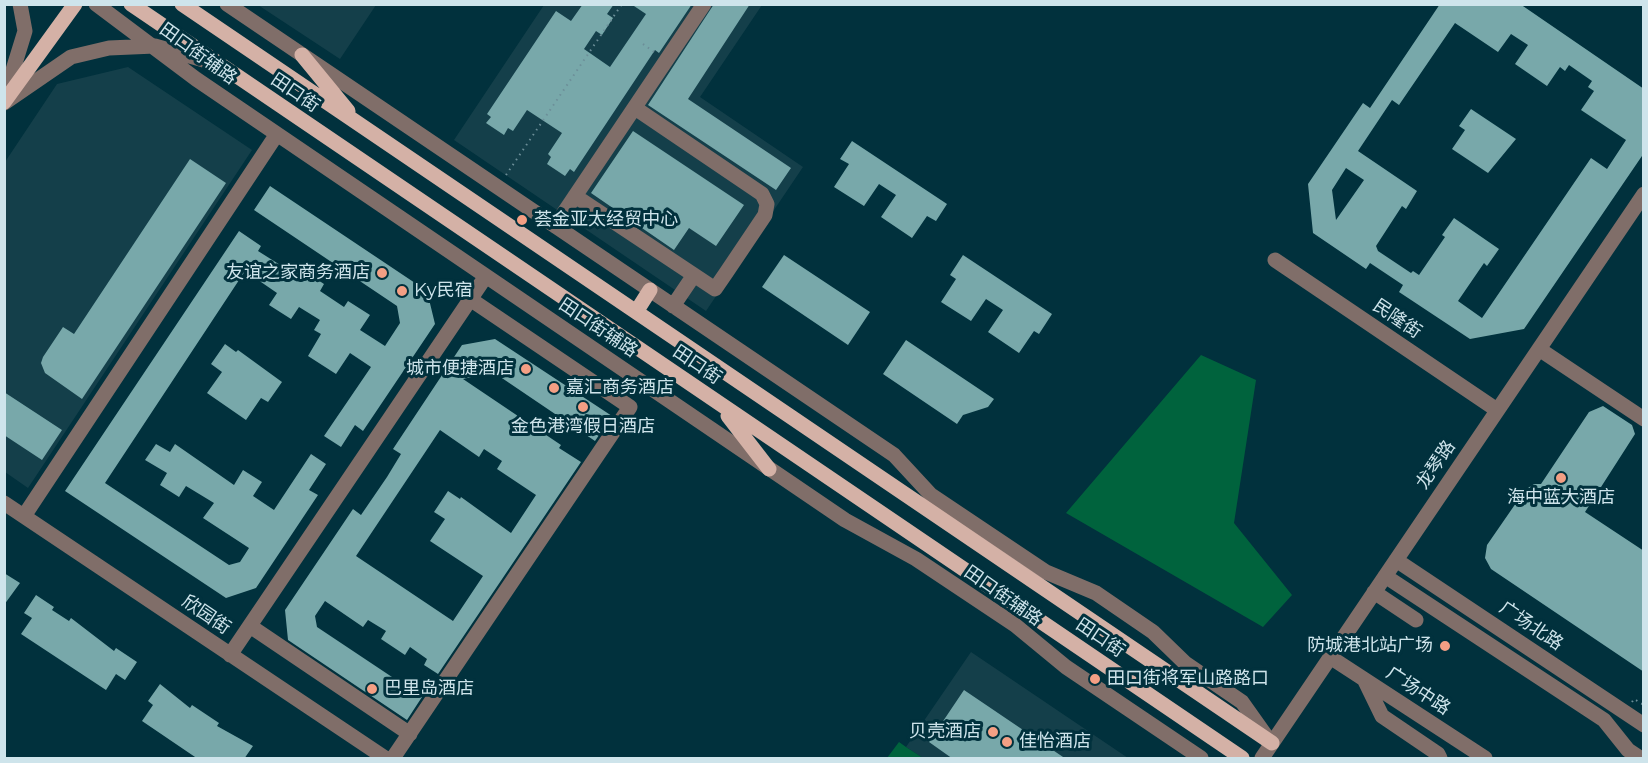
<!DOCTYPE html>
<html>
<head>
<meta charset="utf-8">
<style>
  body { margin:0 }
  #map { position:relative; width:1648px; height:763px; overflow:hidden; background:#01313d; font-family:Montserrat,sans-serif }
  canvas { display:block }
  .frame { position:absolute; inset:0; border:6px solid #cee4eb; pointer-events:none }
</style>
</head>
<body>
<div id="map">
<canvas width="1648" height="763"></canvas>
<div class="frame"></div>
</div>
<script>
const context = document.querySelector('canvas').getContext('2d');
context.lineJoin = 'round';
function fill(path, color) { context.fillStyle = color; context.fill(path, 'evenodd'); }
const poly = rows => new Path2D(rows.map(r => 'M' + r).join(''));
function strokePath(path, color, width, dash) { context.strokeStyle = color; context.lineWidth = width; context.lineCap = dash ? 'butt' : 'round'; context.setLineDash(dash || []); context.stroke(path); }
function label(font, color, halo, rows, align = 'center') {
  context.font = font + ' Montserrat,"Noto Sans SC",sans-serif'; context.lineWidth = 6; context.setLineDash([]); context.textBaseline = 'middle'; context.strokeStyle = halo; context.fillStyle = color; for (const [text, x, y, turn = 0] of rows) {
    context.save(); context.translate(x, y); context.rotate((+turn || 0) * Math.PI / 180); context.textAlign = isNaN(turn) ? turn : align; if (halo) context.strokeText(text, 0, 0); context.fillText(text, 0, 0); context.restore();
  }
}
fill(poly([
  [258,5,376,5,340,59],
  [544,5,762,5,700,97,803,167,706,311,454,140],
  [128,67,252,150,28,488,5,472,5,162,57,84],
  [971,652,1128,758,923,758,906,747]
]), '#143f4a');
fill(poly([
  [1201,355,1256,380,1234,523,1292,595,1263,627,1066,513],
  [899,742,906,747,923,758,887,758]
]), '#00633d');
fill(poly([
  [583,4,614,4,607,14,613,18,602,35,596,31,584,49,610,67,646,14,631,4,692,4,659,53,655,50,574,172,570,169,565,176,547,164,551,157,548,154,562,133,527,110,513,131,508,128,504,135,486,123,491,117,487,114,556,11,571,21],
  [714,4,750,4,688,99,791,168,776,190,648,105],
  [1440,4,1520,4,1644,89,1644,153,1524,329,1470,339,1399,292,1403,285,1370,263,1366,269,1313,233,1308,184,1363,103,1370,108],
  [1455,23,1498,52,1511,34,1528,45,1515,64,1547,86,1560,67,1565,71,1569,65,1592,81,1588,87,1594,91,1581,110,1626,140,1607,169,1591,158,1482,318,1458,301,1484,263,1487,266,1499,249,1454,218,1442,235,1445,237,1419,275,1413,271,1411,273,1378,251,1376,246,1402,206,1406,209,1417,191,1358,151,1392,100,1399,105],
  [1346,168,1364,180,1336,220,1332,190],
  [1471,109,1516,139,1488,173,1452,149,1465,130,1459,126],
  [633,131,744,205,716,246,689,228,674,250,591,193],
  [852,141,947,204,936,221,927,216,912,238,881,217,896,195,879,184,864,206,834,187,849,164,840,159],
  [190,159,226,183,82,399,45,373,41,363,43,357,63,327,74,334],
  [270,186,427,291,435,324,363,431,355,425,341,447,324,436,371,367,350,353,336,374,308,356,321,334,314,330,320,320,299,307,291,319,269,305,277,293,245,271,105,483,229,565,240,562,249,548,203,518,214,503,186,486,179,497,160,485,167,473,145,460,156,444,170,452,175,444,234,485,243,470,262,482,253,496,274,510,311,454,326,464,309,490,318,495,256,588,226,598,65,491,239,231,261,246,258,251,285,268,289,261,324,284,320,291,344,307,348,301,370,315,360,330,385,346,400,323,397,306,254,210],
  [784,255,870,312,848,345,762,287],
  [963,255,1052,314,1039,334,1034,331,1019,353,988,332,1003,310,986,299,971,321,941,302,956,279,950,275],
  [495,339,612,416,595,441,493,372,463,379,561,445,559,448,581,462,438,674,424,665,427,659,410,647,405,655,381,639,386,631,368,620,363,627,325,601,315,616,317,627,422,697,407,720,288,640,285,610,353,509,361,515,387,477,401,454,393,449,462,345],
  [440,430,479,457,484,449,502,461,497,469,536,495,511,533,461,497,460,499,448,491,434,512,445,519,430,541,483,576,453,621,356,556],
  [906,340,994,399,988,407,963,415,957,424,883,374],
  [225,344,236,352,238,350,282,382,268,402,261,398,246,420,207,393,222,372,211,364],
  [4,392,62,430,42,460,4,435],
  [1603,406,1632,425,1635,434,1585,512,1644,551,1644,672,1491,569,1485,558,1487,545,1525,490,1534,484,1541,484,1589,412],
  [4,573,20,583,4,605],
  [36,595,54,607,52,610,69,621,71,618,114,651,116,648,137,662,125,680,116,674,106,690,21,634,32,618,24,613],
  [160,684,190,708,192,705,219,723,217,726,253,746,244,759,198,759,142,721,153,705,148,701],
  [964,690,1066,759,953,759,929,742]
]), '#78a8aa');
strokePath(poly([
  [643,44,654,52],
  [506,175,622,4],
  [1632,702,1634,699,1644,705]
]), '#6c8e98', 2, [1.5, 4.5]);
strokePath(poly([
  [96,4,196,79,845,520,916,559,1015,625,1066,667,1201,758],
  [227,4,894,455,931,495,1046,572,1096,593,1153,632,1185,663,1242,702,1269,740],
  [4,99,25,31,20,4],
  [4,103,71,57,109,48,155,46,214,63],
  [575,196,715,289,726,273,765,215,767,204,762,194,635,108],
  [555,226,704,4],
  [1275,260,1497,410],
  [673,306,694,275],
  [1539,349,1644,419],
  [4,503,385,758],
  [24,516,277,134],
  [1396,560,1644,725],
  [1385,576,1604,720,1628,750,1640,758],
  [1374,592,1416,620],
  [250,626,410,734],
  [230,655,486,276],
  [1330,657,1485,758],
  [1364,679,1382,716,1438,754,1440,758],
  [393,758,630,407,470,299],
  [1262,758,1644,194]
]), '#806e69', 15);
strokePath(poly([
  [131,4,1242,758],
  [182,4,1272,743],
  [302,55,348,111],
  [4,102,75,4],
  [636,312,650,290],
  [728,416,769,469]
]), '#d4b1a6', 15);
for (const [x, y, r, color] of [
  [522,220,6,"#f39f84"],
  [382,273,6,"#f39f84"],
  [402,291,6,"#f39f84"],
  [526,369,6,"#f39f84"],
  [554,388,6,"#f39f84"],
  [583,407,6,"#f39f84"],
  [1561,478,6,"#f39f84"],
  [1445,646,6,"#f39f84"],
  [1095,679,6,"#f39f84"],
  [372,689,6,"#f39f84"],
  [993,732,6,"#f39f84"],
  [1007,742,6,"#f39f84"]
]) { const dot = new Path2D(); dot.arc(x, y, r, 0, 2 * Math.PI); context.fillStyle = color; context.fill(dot); strokePath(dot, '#01313d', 2); }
label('18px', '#cee4eb', '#01313d', [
  ["田口街辅路",198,54,36],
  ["田口街",295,93,34],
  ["民隆街",1397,319,34],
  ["田口街辅路",598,328,34],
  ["田口街",697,365,34],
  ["龙琴路",1436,465,-56],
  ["田口街辅路",1003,596,35],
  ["欣园街",206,615,34],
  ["广场北路",1531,626,34],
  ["田口街",1100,638,34],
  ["广场中路",1418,691,33]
]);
label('18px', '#cee4eb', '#01313d', [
  ["荟金亚太经贸中心",534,220],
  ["友谊之家商务酒店",370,273,"right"],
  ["Ky民宿",414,291],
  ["城市便捷酒店",514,369,"right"],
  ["嘉汇商务酒店",566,388],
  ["金色港湾假日酒店",583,427,"center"],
  ["海中蓝大酒店",1561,498,"center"],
  ["防城港北站广场",1433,646,"right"],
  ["田口街将军山路路口",1107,679],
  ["巴里岛酒店",384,689],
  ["贝壳酒店",981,732,"right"],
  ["佳怡酒店",1019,742]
], 'left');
</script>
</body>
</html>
